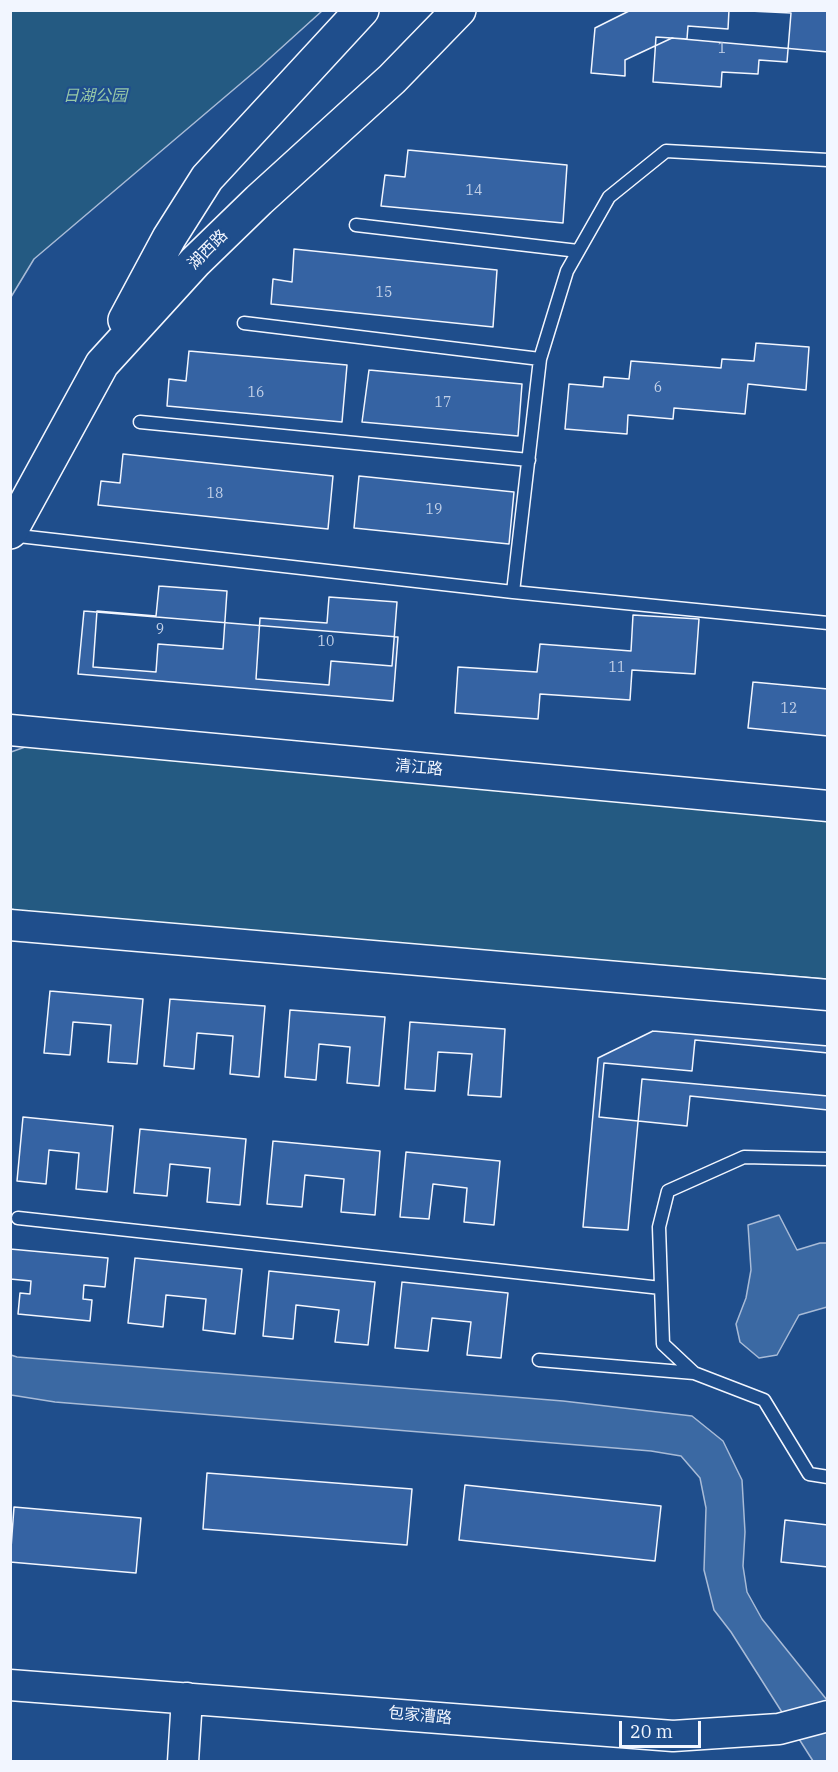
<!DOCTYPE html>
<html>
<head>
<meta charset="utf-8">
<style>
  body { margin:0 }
  #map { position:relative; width:838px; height:1772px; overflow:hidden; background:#1f4e8c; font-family:"IBM Plex Serif",serif }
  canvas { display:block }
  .frame { position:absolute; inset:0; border:12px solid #f2f6ff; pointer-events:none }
  .scale { position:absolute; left:619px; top:1721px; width:82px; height:27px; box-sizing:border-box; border:3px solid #f2f6ff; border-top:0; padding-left:8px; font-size:18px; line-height:21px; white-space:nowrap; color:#f2f6ff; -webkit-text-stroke:4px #1f4e8c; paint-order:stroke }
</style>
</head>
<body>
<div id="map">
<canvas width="838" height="1772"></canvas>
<div class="frame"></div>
<div class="scale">20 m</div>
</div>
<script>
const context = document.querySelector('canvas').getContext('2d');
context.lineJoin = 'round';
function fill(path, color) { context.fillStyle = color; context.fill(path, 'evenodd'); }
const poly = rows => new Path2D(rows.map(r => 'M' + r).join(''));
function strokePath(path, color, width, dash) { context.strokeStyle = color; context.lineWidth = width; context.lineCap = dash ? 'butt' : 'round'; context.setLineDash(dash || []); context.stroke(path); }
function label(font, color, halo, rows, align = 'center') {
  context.font = font + ' "IBM Plex Serif","Noto Sans SC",serif'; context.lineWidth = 4.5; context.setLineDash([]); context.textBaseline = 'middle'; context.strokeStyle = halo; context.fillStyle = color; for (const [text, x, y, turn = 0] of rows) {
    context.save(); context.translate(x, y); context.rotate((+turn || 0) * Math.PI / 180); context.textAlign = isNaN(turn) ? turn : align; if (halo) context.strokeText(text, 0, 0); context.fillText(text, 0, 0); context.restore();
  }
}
const green = poly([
  [11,10,322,10,322,11,259,68,34,259,11,297,11,10],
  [28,746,827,816,827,979,29,913,11,909,11,752,28,746]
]);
fill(green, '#245a82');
strokePath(green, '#a8bbd7', 1.5);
const water = poly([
  [779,1215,797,1250,820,1243,827,1243,827,1307,799,1315,777,1355,759,1358,740,1342,736,1324,746,1298,751,1270,748,1225,779,1215],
  [11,1355,17,1357,563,1401,692,1416,723,1441,742,1480,745,1532,743,1566,747,1592,762,1619,827,1700,827,1761,813,1761,731,1632,714,1610,704,1570,706,1508,700,1478,681,1456,651,1451,55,1402,11,1395,11,1355]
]);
fill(water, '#3b69a3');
strokePath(water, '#a8bbd7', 1.5);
const building = poly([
  [631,10,828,10,828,52,672,38,625,60,625,76,591,73,595,28,631,10],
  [729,10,791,13,787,62,759,60,758,74,722,72,721,87,653,82,656,37,687,39,688,26,728,29,729,10],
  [408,150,567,165,563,223,381,206,385,175,405,177,408,150],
  [294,249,497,270,493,327,271,304,273,279,292,282,294,249],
  [756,343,809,347,806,390,748,384,745,414,674,408,673,419,628,415,627,434,565,429,569,384,603,387,604,377,629,379,631,361,721,368,722,359,754,361,756,343],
  [189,351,347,365,342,422,167,406,169,379,186,381,189,351],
  [369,370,522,384,518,436,362,422,369,370],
  [123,454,333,476,328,529,98,505,101,481,120,483,123,454],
  [359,476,514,492,509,544,354,528,359,476],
  [159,586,227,591,223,649,158,644,156,672,93,667,97,611,156,616,159,586],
  [329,597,397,602,392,666,331,661,329,685,256,679,260,618,327,623,329,597],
  [84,611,398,637,393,701,78,674,84,611],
  [633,615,699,619,695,674,632,670,630,700,540,694,538,719,455,713,458,667,537,672,540,644,631,651,633,615],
  [753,682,828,689,828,736,748,728,753,682],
  [50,991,143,999,137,1064,108,1062,111,1025,73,1022,70,1055,44,1053,50,991],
  [170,999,265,1006,259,1077,230,1074,233,1036,197,1033,194,1069,164,1066,170,999],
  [290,1010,385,1017,379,1086,347,1083,350,1047,319,1044,316,1080,285,1077,290,1010],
  [410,1022,505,1029,501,1097,468,1095,472,1054,438,1052,435,1091,405,1089,410,1022],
  [653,1031,828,1046,828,1096,642,1079,628,1230,583,1227,598,1058,653,1031],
  [695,1040,828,1053,828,1110,690,1096,687,1126,599,1117,604,1063,692,1071,695,1040],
  [23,1117,113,1126,107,1192,76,1189,79,1153,49,1150,46,1184,17,1181,23,1117],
  [140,1129,246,1139,240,1205,207,1202,210,1168,170,1164,167,1196,134,1193,140,1129],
  [273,1141,380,1151,375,1215,341,1212,344,1179,305,1175,302,1207,267,1204,273,1141],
  [406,1152,500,1161,494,1225,464,1222,467,1188,433,1184,429,1219,400,1217,406,1152],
  [10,1249,108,1258,105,1287,84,1285,83,1299,92,1300,90,1321,18,1314,20,1293,30,1294,31,1281,10,1279,10,1249],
  [135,1258,242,1269,235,1334,203,1330,206,1299,166,1295,163,1327,128,1323,135,1258],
  [269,1271,375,1282,368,1345,335,1342,339,1310,296,1305,293,1339,263,1336,269,1271],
  [402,1282,508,1293,501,1358,467,1355,471,1322,432,1318,428,1351,395,1348,402,1282],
  [207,1473,412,1489,407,1545,203,1529,207,1473],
  [465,1485,661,1506,655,1561,459,1540,465,1485],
  [14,1507,141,1518,136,1573,10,1562,14,1507],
  [785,1520,828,1525,828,1567,781,1562,785,1520]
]);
fill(building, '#3563a3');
strokePath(building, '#f2f6ff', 1.5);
const service = poly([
  [828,160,666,151,609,197,567,271,540,359,513,592,828,623],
  [356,225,578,251],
  [244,323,540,359],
  [140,422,529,460],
  [10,535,513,592],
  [828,1159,744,1157,668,1191,659,1227,663,1344,694,1373,764,1400,809,1474,828,1477],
  [18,1218,661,1288],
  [539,1360,694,1373]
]);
const tertiary = poly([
  [10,730,828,806],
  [10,925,828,995],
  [10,1685,673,1736,779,1729,828,1716],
  [183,1762,187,1698]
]);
const secondary = poly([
  [125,320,169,238,207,178,362,10],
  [10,532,102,364,195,262,259,200,392,79,459,10]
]);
strokePath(service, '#f2f6ff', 15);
strokePath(tertiary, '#f2f6ff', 33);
strokePath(secondary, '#f2f6ff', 36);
strokePath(service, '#1f4e8c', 12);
strokePath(tertiary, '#1f4e8c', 30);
strokePath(secondary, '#1f4e8c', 33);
label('14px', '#c3d1e8', null, [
  ["1",722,49],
  ["14",474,191],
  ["15",384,293],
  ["6",658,388],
  ["16",256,393],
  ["17",443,403],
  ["18",215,494],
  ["19",434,510],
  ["9",160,630],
  ["10",326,642],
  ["11",617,668],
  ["12",789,709]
]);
label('italic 16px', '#97c8a6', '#1f4e8c', [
  ["日湖公园",95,96]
]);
label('16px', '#f2f6ff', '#1f4e8c', [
  ["湖西路",208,250,-45],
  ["清江路",419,768,5],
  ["包家漕路",420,1716,5]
]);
</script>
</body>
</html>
